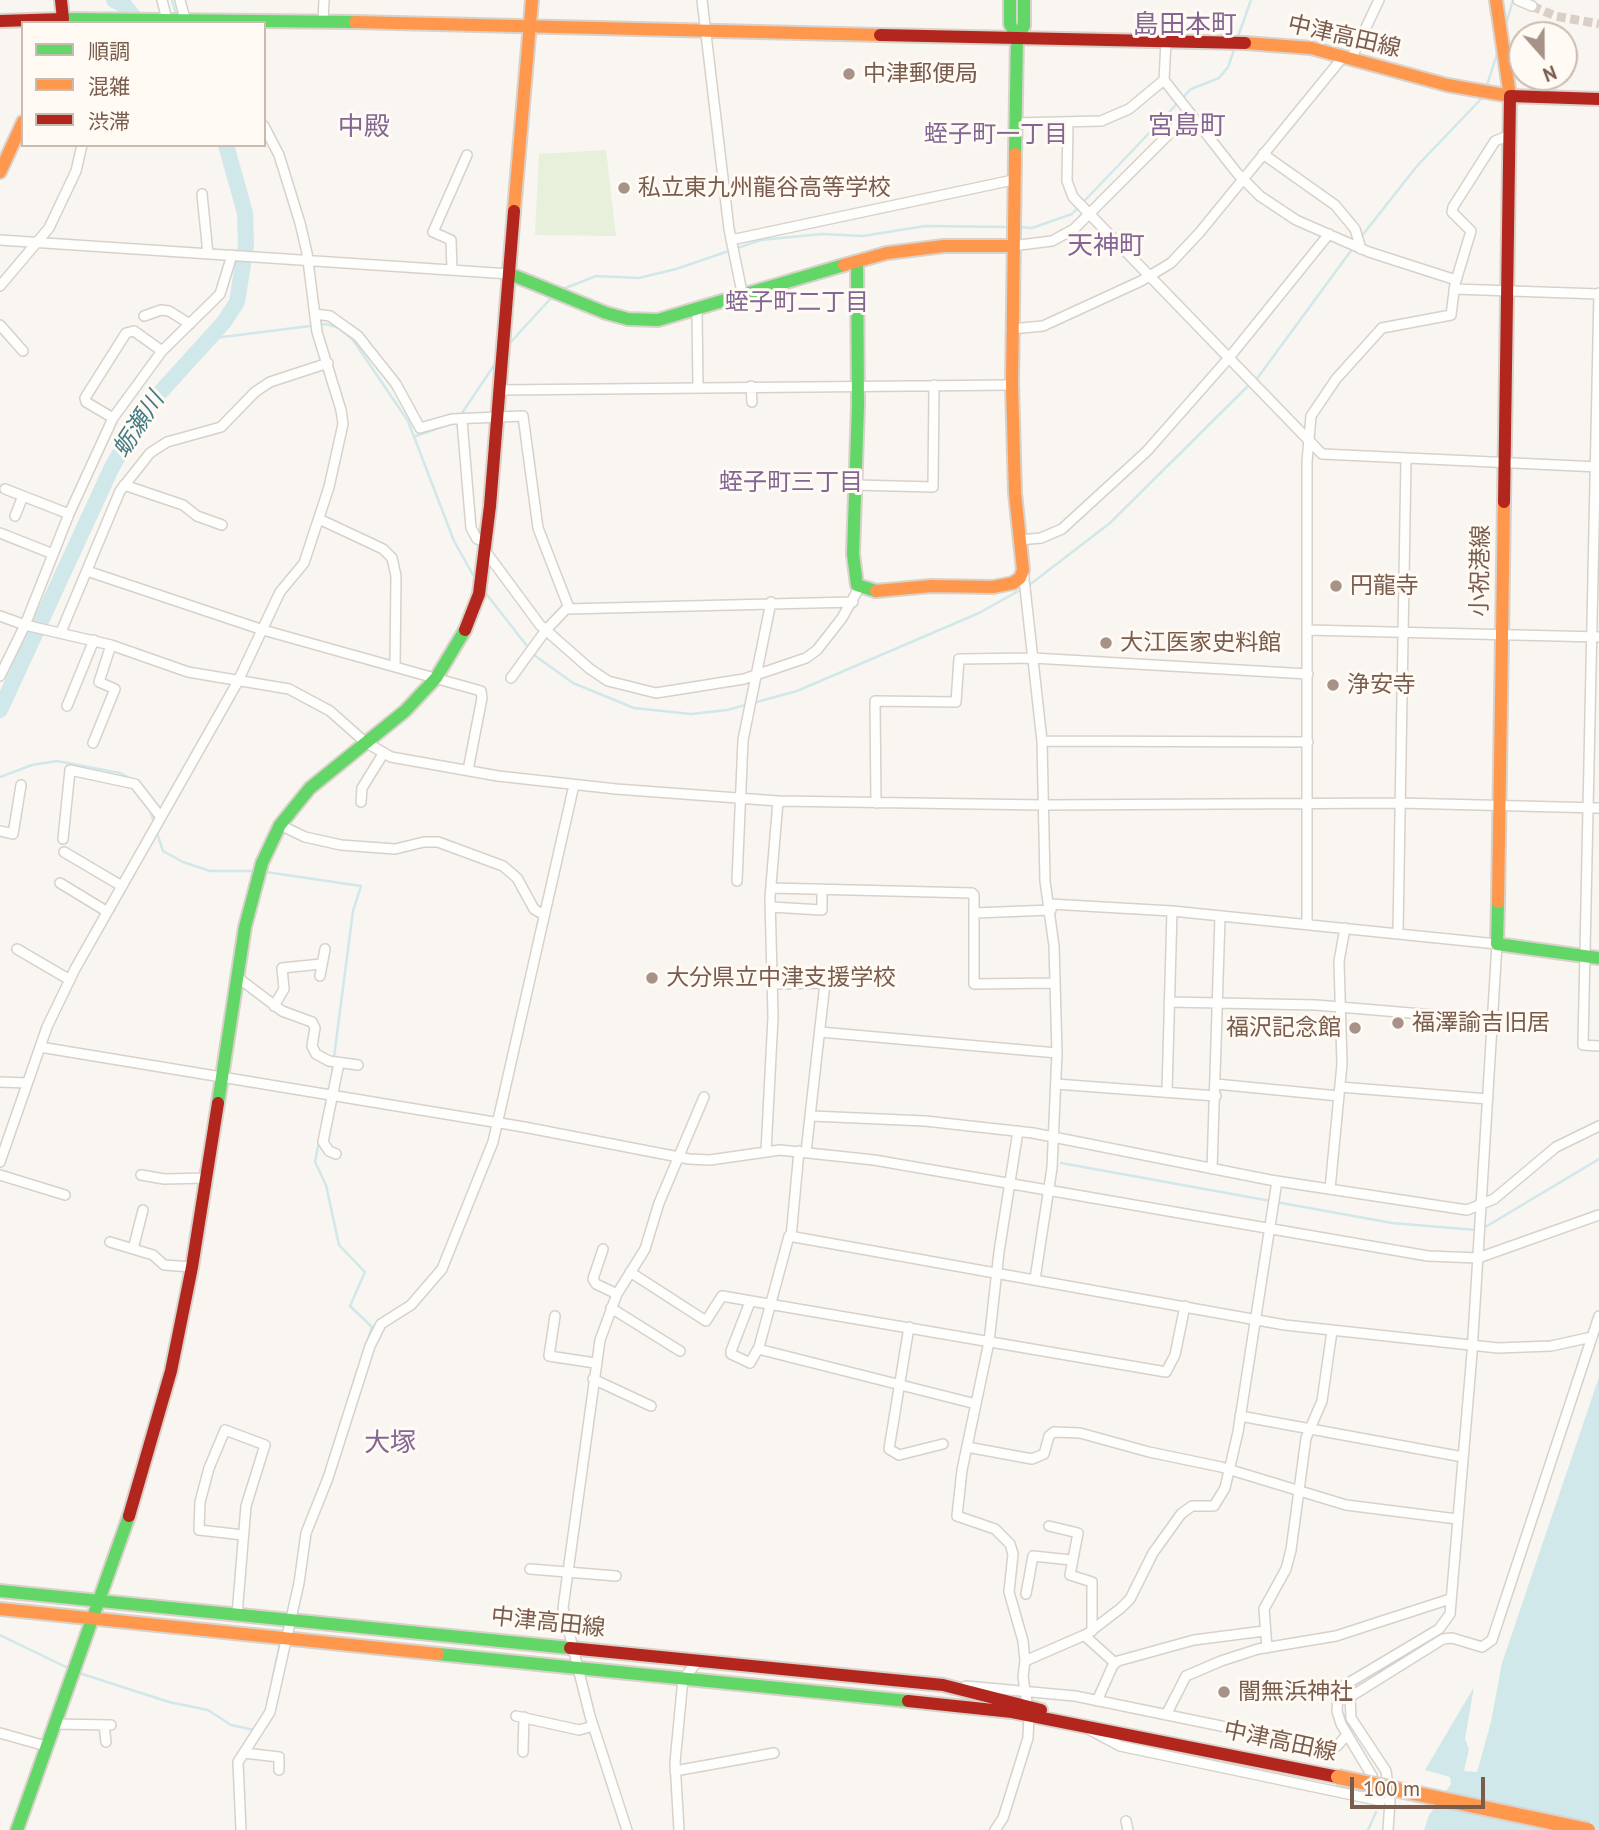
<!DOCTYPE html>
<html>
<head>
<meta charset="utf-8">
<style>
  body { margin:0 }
  #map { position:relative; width:1599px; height:1830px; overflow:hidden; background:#f9f5f0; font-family:"PT Sans","Noto Sans JP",sans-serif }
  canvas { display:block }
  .legend { position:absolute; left:21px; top:21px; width:245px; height:126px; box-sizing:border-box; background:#fffaf3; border:2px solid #cabbb1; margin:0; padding:9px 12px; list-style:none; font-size:21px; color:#7a5c4d }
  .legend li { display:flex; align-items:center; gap:14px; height:35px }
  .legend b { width:35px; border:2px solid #cabbb1 }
  .north { position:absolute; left:1508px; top:21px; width:70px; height:70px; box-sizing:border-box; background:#fffaf3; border:2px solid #cabbb1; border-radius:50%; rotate:159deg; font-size:19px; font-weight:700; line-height:28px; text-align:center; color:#7a5c4d }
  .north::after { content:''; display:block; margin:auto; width:24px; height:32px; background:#a69286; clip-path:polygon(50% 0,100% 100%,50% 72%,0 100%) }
  .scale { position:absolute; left:1350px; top:1777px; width:135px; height:32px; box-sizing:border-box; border:4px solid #7a5c4d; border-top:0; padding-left:9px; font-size:21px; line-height:24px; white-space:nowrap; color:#7a5c4d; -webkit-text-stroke:5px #fffaf3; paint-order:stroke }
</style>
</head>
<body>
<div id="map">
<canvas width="1599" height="1830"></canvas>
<ul class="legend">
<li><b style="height:9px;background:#63d668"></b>順調</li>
<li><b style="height:9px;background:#ff974d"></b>混雑</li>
<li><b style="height:9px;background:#b3261e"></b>渋滞</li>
</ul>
<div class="north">N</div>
<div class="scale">100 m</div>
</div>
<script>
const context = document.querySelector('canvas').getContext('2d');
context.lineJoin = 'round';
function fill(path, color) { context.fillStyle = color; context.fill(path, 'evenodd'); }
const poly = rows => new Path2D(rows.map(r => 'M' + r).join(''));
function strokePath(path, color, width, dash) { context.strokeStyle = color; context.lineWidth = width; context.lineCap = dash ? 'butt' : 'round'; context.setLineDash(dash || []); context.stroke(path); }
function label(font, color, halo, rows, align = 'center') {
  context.font = font + ' "PT Sans","Noto Sans JP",sans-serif'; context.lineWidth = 6; context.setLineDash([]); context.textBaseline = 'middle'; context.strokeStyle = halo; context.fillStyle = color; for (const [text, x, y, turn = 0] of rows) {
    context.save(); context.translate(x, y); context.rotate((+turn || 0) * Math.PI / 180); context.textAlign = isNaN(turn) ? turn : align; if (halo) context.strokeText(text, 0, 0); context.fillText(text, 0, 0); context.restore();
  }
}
fill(poly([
  [606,150,616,236,535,235,539,154]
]), '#e7f0db');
fill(poly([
  [1599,1377,1599,1830,1424,1830,1429,1815,1451,1784,1450,1777,1425,1770,1474,1687,1465,1739,1469,1749,1464,1771,1477,1772,1491,1722,1502,1663]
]), '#d0e8ea');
strokePath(poly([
  [172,0,176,14],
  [1506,24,1513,0],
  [1239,34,1251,0],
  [1487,85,1497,54],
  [1018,227,1032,228,1072,214,1191,89,1219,78,1228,67,1234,50],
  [1361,237,1417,166,1483,97],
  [563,289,596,276,639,278,676,269,761,240,822,234,863,236,925,226,1012,227],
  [207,339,326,324,339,328,353,340,408,421,454,541,476,580],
  [509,344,552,297],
  [1256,380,1353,248],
  [460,416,497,361],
  [416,436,453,423],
  [1028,586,1110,523,1250,384],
  [484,591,534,655,573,683,634,708,691,714,727,710,797,691,979,613,1022,589],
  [0,777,32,765,57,761,120,773,137,782],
  [150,810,154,823],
  [156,830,163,851,183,862,210,871,256,871],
  [266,872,361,886,353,911,334,1057],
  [331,1083,333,1065],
  [325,1112,315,1162,326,1185,339,1245,365,1272,350,1306,372,1327,332,1452],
  [1061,1163,1392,1223,1476,1230],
  [1482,1229,1599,1159],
  [303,1530,325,1475],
  [0,1635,70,1669],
  [76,1672,169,1702,208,1710,231,1725,254,1730],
  [272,1681,280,1643],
  [242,1750,255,1729],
  [1368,1830,1376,1812]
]), '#d0e8ea', 2.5);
strokePath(poly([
  [114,0,124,5,139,23],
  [0,710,112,467,147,407,224,322,237,302,246,245,245,213,226,145]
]), '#d0e8ea', 16);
strokePath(poly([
  [1532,6,1555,16,1599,24]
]), '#d9cfc7', 9, [9, 4.5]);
const street = poly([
  [162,0,167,20],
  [180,0,185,19],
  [702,0,729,229,743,297],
  [1518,0,1532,6],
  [323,22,324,0],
  [1166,41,1164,80,1237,173,1260,196,1296,220,1369,252,1456,280],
  [1351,59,1379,0],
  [1014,123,1101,121,1129,109,1164,80],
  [1068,123,1067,181,1073,197,1322,454,1599,467],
  [1263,154,1335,205,1355,229,1361,249],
  [202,194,208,254],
  [0,240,510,274],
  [731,240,1013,180],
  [1012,246,1052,241,1074,229,1190,113],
  [452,270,451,240,433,232,467,155],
  [0,286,49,228,76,171,82,145],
  [1454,289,1599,294],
  [1599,293,1583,1045,1599,1046],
  [697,311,698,387],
  [315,314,330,316,358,336,396,384,420,428,452,419,523,416,538,528,569,608],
  [144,316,161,310,169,311,190,324],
  [0,325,23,351],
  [1011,329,1043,326,1141,281,1171,263,1200,232,1343,57],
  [751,386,752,402],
  [500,390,1012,385],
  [113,418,86,402,85,398,126,333,134,331,162,351],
  [462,421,471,528,477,539,487,541],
  [124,485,183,505,197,516,222,525],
  [856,485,933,487,934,385],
  [5,489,69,514],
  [15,516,23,496],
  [319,519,383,549,392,558,396,576,395,666],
  [0,533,53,554],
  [1019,540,1041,538,1062,529,1147,451,1228,359,1329,234],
  [486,552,540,625,590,669,608,681,656,693,744,679,806,658,817,650,842,618,859,588],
  [1023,570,1042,741,1045,881,1054,946,1057,1053,1052,1168,1035,1279],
  [87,571,263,630,481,691,482,698,468,770],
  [0,616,25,625,111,645,188,672,289,689,330,711,365,742,391,757,498,776,616,789,778,801,1044,805,1400,803,1599,808],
  [1307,630,1599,637],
  [61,632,120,491,150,453,167,442,221,427,255,392,270,382,328,363],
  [0,676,25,625,69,514,113,418,162,351,220,294,232,255],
  [511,678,546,630,566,609,853,602],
  [67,706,94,640],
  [1042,741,1308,742],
  [93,743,115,689,99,682,111,645],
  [361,802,362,788,383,754],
  [876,803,875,701,956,702,959,659,1033,658,1308,674],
  [280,825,305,837,341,845,395,849,424,842,438,842,503,866,517,878,534,909,544,915],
  [0,831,13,834,21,785],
  [63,839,70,770,135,784,160,816],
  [64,852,120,885],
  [737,881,743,740,771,602],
  [60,883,106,911],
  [771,888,972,893,974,895,974,984,1055,983],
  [1050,904,1172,911,1497,944,1472,1353,1450,1614,1439,1629,1345,1685,1338,1697,1337,1711,1341,1724,1372,1776,1378,1801],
  [771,907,822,910,822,889],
  [974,913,1051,910],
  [1307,924,1307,462,1311,416,1336,379,1382,328,1451,315,1455,284,1471,231,1452,212,1453,207,1495,141,1510,135],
  [1398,933,1406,459],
  [17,949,70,980],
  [320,976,325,949],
  [237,977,282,1011,312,1022,315,1028,312,1046,316,1054,329,1061,358,1065],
  [774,984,825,983,806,1152],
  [1169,1002,1316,1005,1493,1020],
  [274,1006,284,989,282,968,321,964],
  [820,1032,1057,1053],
  [40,1047,524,1127,689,1159,710,1160,780,1150,874,1160,1428,1256,1478,1258,1599,1215],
  [0,1082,27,1083],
  [1056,1084,1216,1096],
  [1216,1084,1339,1096],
  [1340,1087,1488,1099],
  [1167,1092,1172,911],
  [812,1116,925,1121,1033,1133,1270,1180,1467,1210,1494,1199,1556,1147,1599,1126],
  [1018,1131,999,1252,989,1342,962,1470,957,1516,995,1529,1010,1544,1013,1554,1009,1592,1023,1641,1025,1661],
  [766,1152,773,1017,770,897,778,801],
  [336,1154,329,1151,323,1142,339,1063],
  [0,1162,47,1027,75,969,237,683,280,592,304,563,329,487,343,424,341,410,317,332,307,253,300,223,279,155,264,126],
  [1212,1169,1220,917],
  [0,1175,65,1195],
  [141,1175,164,1179,207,1178],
  [1330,1189,1342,1064,1339,961,1345,928],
  [791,1237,799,1151],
  [110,1242,153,1255,164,1265,192,1267],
  [133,1249,143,1210],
  [603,1249,593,1279,596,1284,617,1294],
  [630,1272,706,1321,722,1296,1166,1372,1175,1355,1185,1306],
  [750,1302,731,1351,731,1354,750,1363,759,1347,789,1236,1285,1325,1498,1348,1551,1346,1592,1337],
  [611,1308,680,1351],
  [555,1316,549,1356,595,1363],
  [909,1327,889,1449,899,1455,943,1444],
  [758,1349,976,1404],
  [593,1379,651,1406],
  [1240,1416,1463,1457],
  [967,1447,1032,1459,1044,1454,1049,1436,1054,1432,1080,1433,1149,1452,1221,1467,1346,1505,1457,1519],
  [1049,1526,1078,1533,1070,1575,1092,1582,1092,1631],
  [530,1569,616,1576],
  [1026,1594,1033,1556,1071,1560],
  [237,1615,246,1506,265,1445,225,1430,209,1468,200,1502,199,1530,243,1535],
  [1084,1635,1115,1663],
  [1267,1648,1264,1609,1286,1569,1291,1550,1306,1438,1322,1401,1332,1331],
  [966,1686,1075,1696,1328,1748,1337,1746,1346,1736],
  [1097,1701,1113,1665,1118,1661,1194,1640,1264,1631],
  [1166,1715,1186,1676,1221,1661,1258,1649,1336,1636,1450,1599],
  [516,1716,579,1730,593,1726],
  [54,1724,111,1725],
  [104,1725,106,1742],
  [1090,1730,1120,1746,1381,1801],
  [0,1733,46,1746],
  [523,1752,524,1717],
  [244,1753,279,1757,279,1770],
  [675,1771,774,1753],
  [1126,1821,1128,1830],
  [241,1830,238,1762,270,1712,299,1583,306,1533,328,1478,370,1346,381,1324,411,1305,442,1269,493,1142,574,785],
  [627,1830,590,1716,563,1608,600,1340,617,1294,645,1249,659,1203,704,1097],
  [679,1830,675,1762,683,1679,698,1661],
  [995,1830,1003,1818,1028,1738,1029,1715,1023,1677,1025,1661,1087,1634,1121,1608,1130,1599,1153,1553,1181,1514,1192,1506,1214,1506,1225,1488,1238,1432,1277,1181],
  [1388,1830,1390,1801,1386,1771,1351,1718,1350,1697,1443,1639,1452,1638,1482,1647,1492,1640,1599,1316]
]);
const fast = poly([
  [1010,0,1010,24,1017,38,1015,154],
  [62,23,63,19,355,22],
  [1017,38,1024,26,1024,0],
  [857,262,858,405,853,554,857,585,876,591],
  [510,274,606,313,628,319,658,320,844,265],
  [1498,902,1497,944,1599,958],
  [218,1103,245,927,262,863,280,825,310,788,405,711,436,678,465,630],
  [0,1591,570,1648],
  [438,1654,908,1701],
  [17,1830,129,1516]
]);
const slow = poly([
  [355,22,880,35],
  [1245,43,1311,48,1447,85,1510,96,1496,0],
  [0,172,23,122],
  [514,211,532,0],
  [844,265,887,253,944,246,1012,246],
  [876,591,931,586,993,587,1013,583,1020,578,1023,570,1015,493,1012,385,1015,154],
  [1498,902,1504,502],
  [0,1609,438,1654]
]);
const jam = poly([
  [0,21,63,19,61,0],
  [880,35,1245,43],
  [1504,502,1510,96,1599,99],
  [465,630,479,594,490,506,514,211],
  [129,1516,171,1371,192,1267,218,1103],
  [570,1648,943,1685,1041,1710],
  [908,1701,1012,1712,1338,1777]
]);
strokePath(street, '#d7d1cb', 12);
strokePath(fast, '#d9d2cb', 16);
strokePath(slow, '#d9d2cb', 16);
strokePath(jam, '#d9d2cb', 16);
strokePath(street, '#fefefd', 9);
strokePath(fast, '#63d668', 12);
strokePath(slow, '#ff974d', 12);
strokePath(jam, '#b3261e', 12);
const slowBridge = poly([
  [1338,1777,1588,1830]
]);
strokePath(slowBridge, '#dad1cc', 18, []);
strokePath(slowBridge, '#ff974d', 14);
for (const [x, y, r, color] of [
  [849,74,7,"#a69286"],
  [624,188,7,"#a69286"],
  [1336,586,7,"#a69286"],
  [1106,643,7,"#a69286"],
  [1333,685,7,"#a69286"],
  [652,978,7,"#a69286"],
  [1398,1023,7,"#a69286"],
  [1355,1028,7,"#a69286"],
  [1224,1692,7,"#a69286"]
]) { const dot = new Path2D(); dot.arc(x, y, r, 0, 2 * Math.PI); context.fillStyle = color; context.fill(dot); strokePath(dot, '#fffaf3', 2.5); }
label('23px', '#7a5c4d', '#fffaf3', [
  ["中津高田線",1344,37,13],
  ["小祝港線",1481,571,-89],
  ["中津高田線",548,1623,6],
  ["中津高田線",1280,1742,12]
]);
label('23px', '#7a5c4d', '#fffaf3', [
  ["中津郵便局",863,74],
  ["私立東九州龍谷高等学校",638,188],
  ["円龍寺",1350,586],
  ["大江医家史料館",1120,643],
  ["浄安寺",1347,685],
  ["大分県立中津支援学校",666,978],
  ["福澤諭吉旧居",1412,1023],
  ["福沢記念館",1341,1028,"right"],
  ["闇無浜神社",1238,1692]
], 'left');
label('24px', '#846695', '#fffaf3', [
  ["蛭子町一丁目",996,135],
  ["蛭子町二丁目",797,303],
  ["蛭子町三丁目",791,483]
]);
label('italic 24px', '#437c86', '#fffaf3', [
  ["蛎瀬川",139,425,-57]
]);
label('26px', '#846695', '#fffaf3', [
  ["島田本町",1185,26],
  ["宮島町",1187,127],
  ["中殿",364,128],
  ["天神町",1106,247],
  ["大塚",390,1444]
]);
</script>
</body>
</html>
